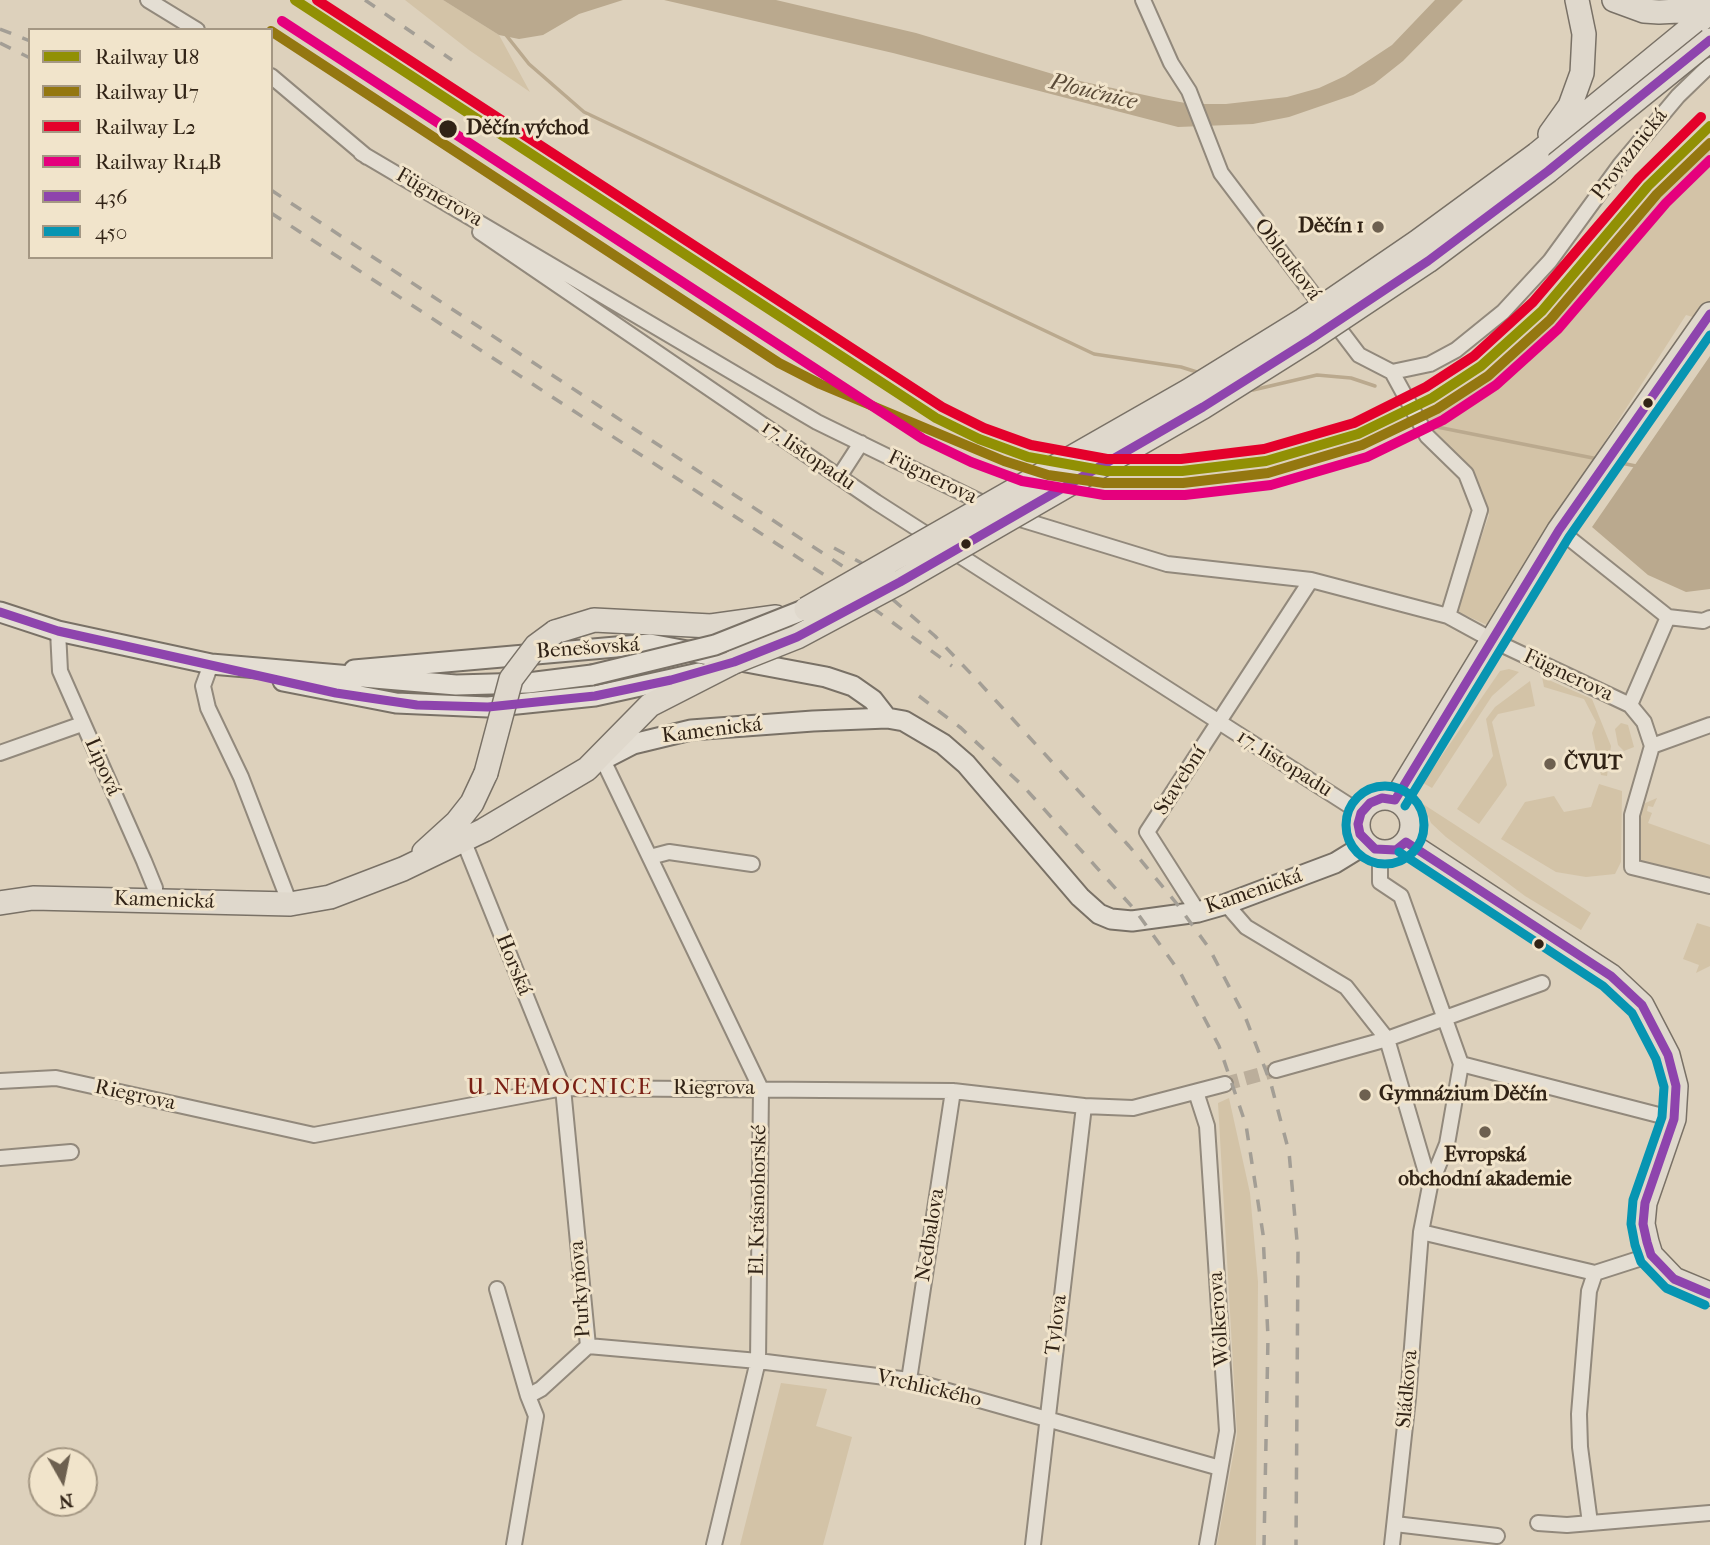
<!DOCTYPE html>
<html>
<head>
<meta charset="utf-8">
<style>
  body { margin:0 }
  #map { position:relative; width:1710px; height:1545px; overflow:hidden; background:#ddd1bc; font-family:"IM FELL French Canon",serif }
  canvas { display:block }
  .legend { position:absolute; left:28px; top:28px; width:245px; height:231px; box-sizing:border-box; background:#f1e4cb; border:2px solid #a49783; margin:0; padding:9px 12px; list-style:none; font-size:21px; color:#312316 }
  .legend li { display:flex; align-items:center; gap:14px; height:35px }
  .legend b { width:35px; border:2px solid #a49783 }
  .north { position:absolute; left:28px; top:1447px; width:70px; height:70px; box-sizing:border-box; background:#f1e4cb; border:2px solid #a49783; border-radius:50%; rotate:171deg; font-size:19px; font-weight:700; line-height:28px; text-align:center; color:#312316 }
  .north::after { content:''; display:block; margin:auto; width:24px; height:32px; background:#6d6050; clip-path:polygon(50% 0,100% 100%,50% 72%,0 100%) }
</style>
</head>
<body>
<div id="map">
<canvas width="1710" height="1545"></canvas>
<ul class="legend">
<li><b style="height:9px;background:#919004"></b>Railway U8</li>
<li><b style="height:9px;background:#947710"></b>Railway U7</li>
<li><b style="height:9px;background:#e4002b"></b>Railway L2</li>
<li><b style="height:9px;background:#e5007d"></b>Railway R14B</li>
<li><b style="height:9px;background:#8e44ad"></b>436</li>
<li><b style="height:9px;background:#0795b2"></b>450</li>
</ul>
<div class="north">N</div>
</div>
<script>
const context = document.querySelector('canvas').getContext('2d');
context.lineJoin = 'round';
function fill(path, color) { context.fillStyle = color; context.fill(path, 'evenodd'); }
const poly = rows => new Path2D(rows.map(r => 'M' + r).join(''));
function strokePath(path, color, width, dash) { context.strokeStyle = color; context.lineWidth = width; context.lineCap = dash ? 'butt' : 'round'; context.setLineDash(dash || []); context.stroke(path); }
function label(font, color, halo, rows, align = 'center') {
  context.font = font + ' "IM FELL French Canon",serif'; context.lineWidth = 6; context.setLineDash([]); context.textBaseline = 'middle'; context.strokeStyle = halo; context.fillStyle = color; for (const [text, x, y, turn = 0] of rows) {
    context.save(); context.translate(x, y); context.rotate((+turn || 0) * Math.PI / 180); context.textAlign = isNaN(turn) ? turn : align; if (halo) context.strokeText(text, 0, 0); context.fillText(text, 0, 0); context.restore();
  }
}
fill(poly([
  [405,0,443,0,499,35,530,92,469,50],
  [1710,138,1710,322,1686,315,1487,625,1456,611,1489,515,1469,467,1415,418,1452,397,1522,345,1570,295,1670,175],
  [1509,669,1519,672,1492,696,1432,788,1423,783,1500,671],
  [1542,677,1592,699,1611,746,1607,776,1601,775,1592,733,1596,722,1584,699,1544,687],
  [1530,681,1535,706,1498,714,1492,722,1507,785,1479,824,1457,809,1493,756,1486,719,1495,707],
  [1621,723,1628,725,1634,747,1624,751,1618,745,1615,729],
  [1599,784,1622,791,1621,862,1615,874,1586,877,1556,872,1501,839,1525,802,1554,796,1564,812,1591,807],
  [1657,798,1653,807,1648,806,1647,811,1652,813,1648,823,1710,845,1710,879,1642,862,1639,858,1638,817,1643,804],
  [1423,804,1591,913,1581,930,1525,896,1446,837,1431,823],
  [1697,923,1710,927,1710,966,1696,973,1699,965,1683,959],
  [1229,1098,1250,1193,1258,1282,1256,1545,1217,1545,1237,1434,1218,1103],
  [781,1383,827,1389,816,1426,852,1437,823,1545,740,1545]
]), '#d3c3a7');
fill(poly([
  [443,0,623,0,579,14,543,35,519,39,499,35],
  [664,0,776,0,916,33,1066,78,1163,99,1191,104,1226,104,1287,97,1319,88,1345,76,1392,45,1435,0,1463,0,1403,61,1374,84,1353,95,1289,117,1253,124,1178,127,893,53],
  [1710,356,1710,589,1686,592,1648,575,1592,527]
]), '#baa98e');
strokePath(poly([
  [506,35,529,64,584,112,1094,354,1181,367,1200,373],
  [1247,388,1253,390,1317,375,1351,378,1375,386],
  [1432,426,1598,459],
  [1616,462,1636,466]
]), '#baa98e', 3.5);
strokePath(poly([
  [1225,1084,1276,1070]
]), '#bbae9b', 14, [14, 7]);
const street = poly([
  [148,0,197,30],
  [1143,0,1171,63,1189,91,1221,173,1359,355,1392,372,1427,436,1466,474,1480,510,1448,616],
  [271,76,367,157],
  [361,153,817,422,991,507],
  [480,232,876,502,1361,813],
  [1392,372,1430,364,1456,350,1503,312,1550,261,1620,165,1678,96,1710,65],
  [839,477,861,443],
  [1010,516,1167,564,1311,580,1448,616,1492,640,1630,705,1644,722,1652,746,1632,815,1632,867,1710,886],
  [1559,530,1668,617],
  [1668,617,1703,621,1710,618],
  [58,631,60,671,144,861,155,888,155,901],
  [211,664,203,686,208,708,241,777,290,904],
  [1630,705,1668,617],
  [1652,746,1710,725],
  [0,753,82,724],
  [603,760,761,1089,758,1361,714,1545],
  [464,842,563,1088,588,1346,541,1389,528,1396,536,1416,514,1545],
  [1385,852,1380,863,1380,882,1401,896,1461,1064,1447,1144,1430,1186,1421,1232,1408,1398,1392,1545],
  [650,857,669,852,752,864],
  [1226,904,1246,927,1346,987,1387,1039,1430,1186],
  [1198,912,1147,832,1311,580],
  [1461,1064,1674,1119],
  [1276,1070,1387,1039,1542,983],
  [0,1081,56,1078,314,1135,563,1088,953,1091,1084,1106,1133,1108,1225,1084],
  [1196,1092,1207,1126,1227,1431,1207,1545],
  [0,1158,71,1152],
  [1421,1232,1595,1273,1651,1255],
  [497,1289,528,1396],
  [588,1346,758,1361,909,1380,1220,1468],
  [909,1380,953,1091],
  [1538,1523,1567,1525,1710,1513],
  [1590,1523,1580,1447,1579,1414,1589,1291,1595,1273],
  [1395,1524,1497,1536],
  [1033,1545,1084,1106]
]);
const secondary = poly([
  [0,612,58,631,211,664,456,685,528,683,592,675],
  [354,670,650,644,826,677,853,686,873,700,887,718],
  [283,681,396,703,488,707,595,696,699,673],
  [600,761,633,744,691,730,813,721,887,718,904,721,943,744,966,764,1080,897,1099,914,1111,919,1132,921,1198,912,1226,904,1335,863,1366,844]
]);
const primary = poly([
  [1614,0,1644,11,1659,12,1679,11,1710,2],
  [1550,134,1570,106,1582,73,1584,34,1577,0],
  [1537,154,1710,12],
  [555,632,594,620,711,626,776,617],
  '1358 825a27 27 0 1 1 54 0a27 27 0 1 1-54 0Z',
  [1395,800,1559,530,1710,314],
  [1406,842,1611,976,1642,1005,1668,1055,1676,1086,1674,1119,1645,1203,1643,1224,1647,1242,1651,1255,1674,1279,1710,1294],
  [424,852,457,822,472,803,486,773],
  [0,903,33,898,290,904,330,897,403,869,484,830,587,769,650,705,734,662]
]);
strokePath(street, '#92897c', 18);
strokePath(secondary, '#797166', 23);
strokePath(primary, '#797166', 26);
strokePath(street, '#e4ded3', 14);
strokePath(secondary, '#e4ded3', 19);
strokePath(primary, '#dfd8cc', 23);
strokePath(poly([
  [365,0,452,60],
  [0,29,30,41],
  [0,43,30,58],
  [271,190,891,598,935,636,976,679,1129,846,1177,904,1209,948,1246,1019,1271,1084,1289,1152,1298,1252,1296,1545],
  [271,213,855,595,952,666],
  [834,548,893,580],
  [919,696,961,728,1024,787,1135,910,1181,974,1219,1046,1246,1125,1263,1234,1268,1337,1264,1545]
]), '#a39e95', 3.5, [12, 12]);
const secondaryBridge = poly([
  [592,675,715,645,806,609]
]);
const primaryBridge = poly([
  [806,609,1188,391,1303,320,1417,242,1537,154],
  [734,662,797,637,900,582,1203,407,1311,339,1428,261,1548,171,1710,40],
  [486,773,511,679,536,646,555,632]
]);
strokePath(secondaryBridge, '#797166', 23, []);
strokePath(primaryBridge, '#797166', 26, []);
strokePath(secondaryBridge, '#e4ded3', 19);
strokePath(primaryBridge, '#dfd8cc', 23);
strokePath(poly([
  [1710,314,1559,530,1395,800,1382,798,1370,803,1361,813,1358,824,1360,834,1375,849,1396,850,1406,842,1611,976,1642,1005,1668,1055,1676,1086,1674,1119,1645,1203,1643,1224,1647,1242,1651,1255,1674,1279,1710,1294],
  [0,612,58,631,336,693,417,705,488,707,595,696,671,680,734,662,797,637,900,582,1203,407,1311,339,1428,261,1548,171,1710,40]
]), '#8e44ad', 9);
strokePath(poly([
  '1346 825a39 39 0 1 1 78 0a39 39 0 1 1-78 0Z',
  [1405,806,1569,537,1710,335],
  [1399,852,1603,986,1632,1013,1656,1059,1664,1087,1662,1117,1633,1200,1631,1224,1635,1245,1641,1262,1666,1288,1705,1305]
]), '#0795b2', 9);
strokePath(poly([
  [295,0,936,418,979,439,1028,457,1106,471,1182,471,1266,461,1358,434,1432,398,1481,366,1542,311,1648,186,1710,126]
]), '#919004', 10);
strokePath(poly([
  [271,31,779,363,820,384,1004,461,1048,475,1104,483,1183,483,1268,473,1362,445,1437,409,1488,376,1550,320,1657,194,1710,143]
]), '#947710', 10);
strokePath(poly([
  [317,0,942,407,984,428,1031,445,1107,459,1181,459,1264,449,1354,423,1426,387,1474,356,1533,302,1639,178,1701,117]
]), '#e4002b', 10);
strokePath(poly([
  [282,21,923,439,971,462,1022,481,1104,495,1185,495,1271,485,1367,457,1443,420,1496,385,1558,329,1666,203,1710,160]
]), '#e5007d', 10);
for (const [x, y, r, color] of [
  [448,129,10,"#312316"],
  [1378,227,7,"#6d6050"],
  [1648,403,6,"#312316"],
  [966,544,6,"#312316"],
  [1550,764,7,"#6d6050"],
  [1539,944,6,"#312316"],
  [1365,1095,7,"#6d6050"],
  [1485,1132,7,"#6d6050"]
]) { const dot = new Path2D(); dot.arc(x, y, r, 0, 2 * Math.PI); context.fillStyle = color; context.fill(dot); strokePath(dot, '#f1e4cb', 2.5); }
label('bold 21px', '#312316', '#f1e4cb', [
  ["Děčín východ",466,129]
], 'left');
label('21px', '#312316', '#f1e4cb', [
  ["Provaznická",1630,155,-52],
  ["Fügnerova",439,198,30],
  ["Oblouková",1287,260,53],
  ["17. listopadu",808,456,34],
  ["Fügnerova",932,478,26],
  ["Benešovská",588,649,-4],
  ["Fügnerova",1568,676,25],
  ["Kamenická",712,731,-7],
  ["17. listopadu",1284,764,32],
  ["Lipová",102,767,66],
  ["Stavební",1181,781,-57],
  ["Kamenická",1254,892,-19],
  ["Kamenická",164,901,2],
  ["Horská",513,965,68],
  ["Riegrova",714,1089],
  ["Riegrova",135,1096,12],
  ["El. Krásnohorské",759,1200,-89],
  ["Nedbalova",931,1235,-81],
  ["Purkyňova",581,1289,-94],
  ["Wolkerova",1220,1319,-94],
  ["Tylova",1057,1325,-83],
  ["Vrchlického",929,1389,13],
  ["Sládkova",1408,1389,-85]
]);
label('bold 21px', '#312316', '#f1e4cb', [
  ["Děčín 1",1364,227,"right"],
  ["ČVUT",1564,764],
  ["Gymnázium Děčín",1379,1095],
  ["Evropská",1485,1156,"center"],
  ["obchodní akademie",1485,1180,"center"]
], 'left');
label('italic 23px', '#5c4c39', '#f1e4cb', [
  ["Ploučnice",1093,93,14]
]);
context.letterSpacing = '2px';
label('23px', '#7a1f14', '#f1e4cb', [
  ["U NEMOCNICE",560,1088]
]);
context.letterSpacing = '0px';
</script>
</body>
</html>
